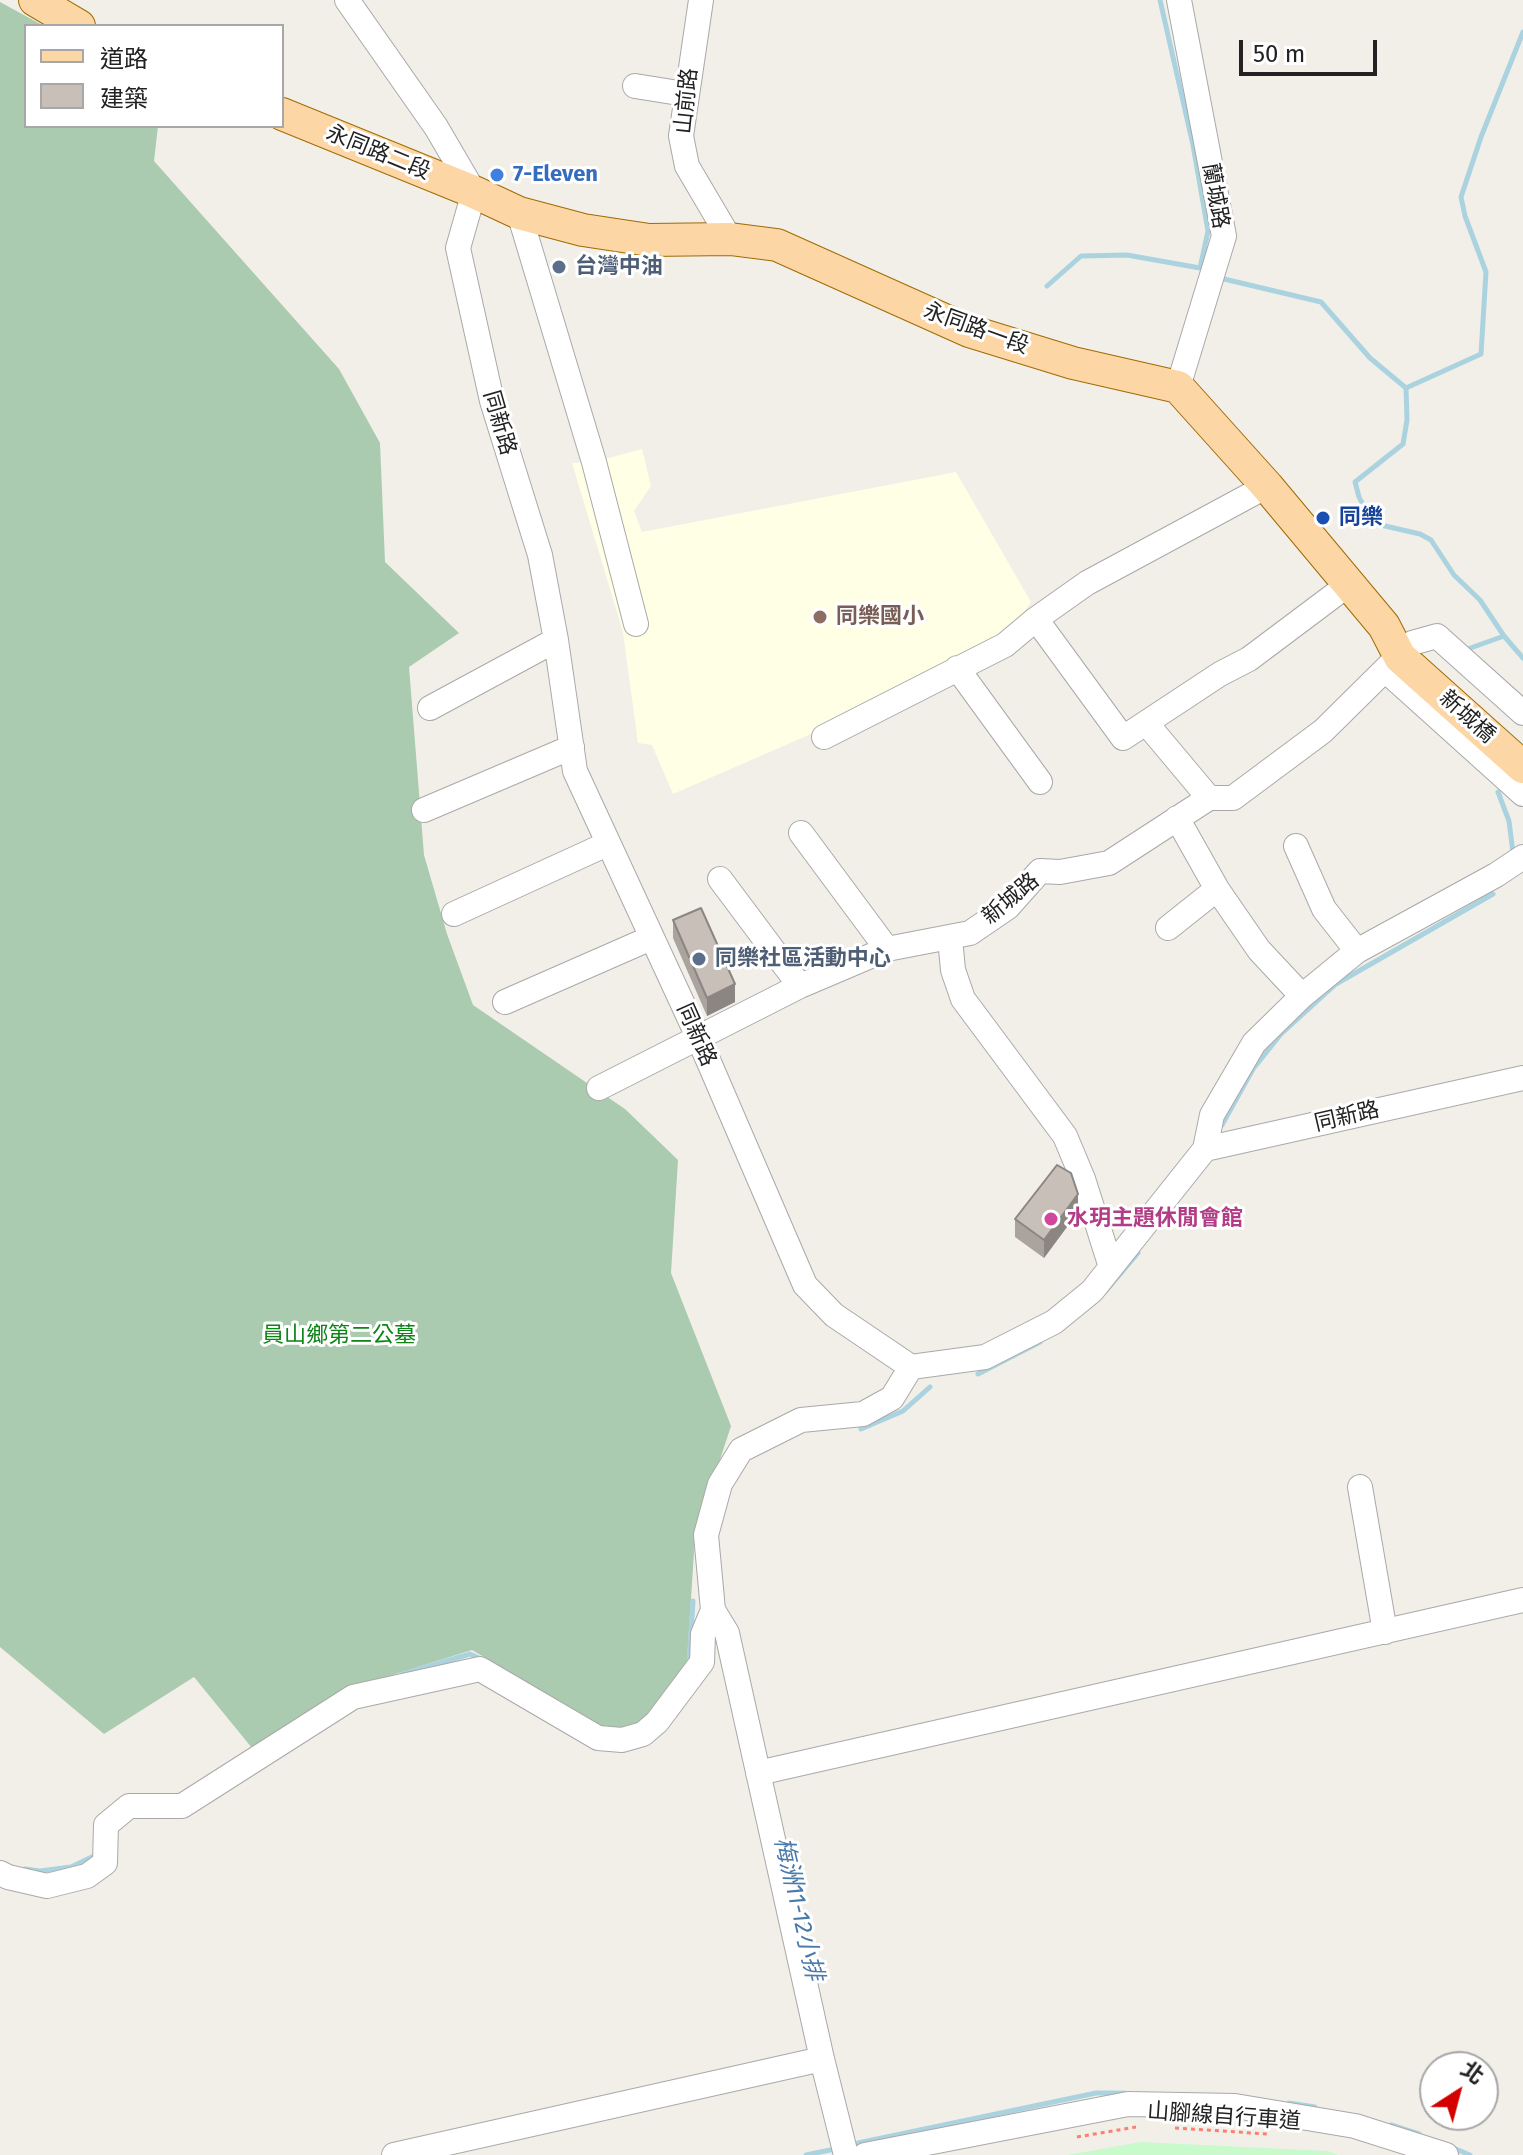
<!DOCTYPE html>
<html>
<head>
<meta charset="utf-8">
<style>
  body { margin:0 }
  #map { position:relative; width:1523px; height:2155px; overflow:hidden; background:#f2efe9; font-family:"Fira Sans","Noto Sans TC",sans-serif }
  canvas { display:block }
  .legend { position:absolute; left:24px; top:24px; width:260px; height:104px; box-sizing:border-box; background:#fff; border:2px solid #a7a7a7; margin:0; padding:10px 14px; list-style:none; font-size:24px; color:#222 }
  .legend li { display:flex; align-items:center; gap:16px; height:40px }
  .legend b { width:40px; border:2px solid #a7a7a7 }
  .north { position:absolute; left:1419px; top:2051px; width:80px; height:80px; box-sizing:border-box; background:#fff; border:2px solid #a7a7a7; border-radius:50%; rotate:36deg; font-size:22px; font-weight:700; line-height:32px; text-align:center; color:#222 }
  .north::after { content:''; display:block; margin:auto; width:28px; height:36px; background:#d40000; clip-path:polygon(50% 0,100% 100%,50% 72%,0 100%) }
  .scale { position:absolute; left:1239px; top:40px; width:138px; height:36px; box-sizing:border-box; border:4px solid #222; border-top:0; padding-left:10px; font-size:24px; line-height:28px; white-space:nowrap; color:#222; -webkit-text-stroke:6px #fff; paint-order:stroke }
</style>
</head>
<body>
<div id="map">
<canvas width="1523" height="2155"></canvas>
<ul class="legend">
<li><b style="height:10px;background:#fcd6a4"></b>道路</li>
<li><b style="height:22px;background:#c7bfb8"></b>建築</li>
</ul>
<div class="north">北</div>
<div class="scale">50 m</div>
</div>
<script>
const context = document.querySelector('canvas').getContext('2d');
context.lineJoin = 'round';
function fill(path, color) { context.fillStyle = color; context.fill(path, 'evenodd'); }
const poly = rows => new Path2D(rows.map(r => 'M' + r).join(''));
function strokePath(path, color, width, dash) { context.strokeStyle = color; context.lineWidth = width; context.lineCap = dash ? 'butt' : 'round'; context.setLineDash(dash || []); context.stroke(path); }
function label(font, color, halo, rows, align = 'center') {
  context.font = font + ' "Fira Sans","Noto Sans TC",sans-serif'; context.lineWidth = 6; context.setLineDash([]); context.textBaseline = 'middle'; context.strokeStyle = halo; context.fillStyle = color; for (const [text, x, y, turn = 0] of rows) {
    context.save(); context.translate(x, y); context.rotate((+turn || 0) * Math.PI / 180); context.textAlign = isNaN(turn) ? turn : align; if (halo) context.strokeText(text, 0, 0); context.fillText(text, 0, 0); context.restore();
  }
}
fill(poly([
  [642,449,651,486,634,511,642,532,956,472,1031,602,1006,636,811,734,673,794,652,745,638,743,623,632,572,463,594,462]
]), '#ffffe5');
fill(poly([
  [0,2,44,26,26,26,26,126,158,126,154,161,339,369,380,443,385,562,459,633,409,667,424,855,447,934,473,1005,625,1109,678,1160,671,1273,731,1426,695,1536,687,1662,645,1720,624,1729,603,1727,472,1650,348,1689,252,1748,194,1677,104,1734,0,1647]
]), '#aacbaf');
fill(poly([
  [1141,2142,1328,2151,1338,2155,1067,2155]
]), '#c8facc');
strokePath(poly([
  [1224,279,1321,302,1370,358,1406,388],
  [1047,286,1081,256,1127,255,1200,268,1208,231,1193,145,1160,0],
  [1504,636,1523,658],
  [1465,650,1504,636,1480,600,1454,575,1431,540,1420,534,1372,523,1359,497,1355,482,1403,444,1407,420,1406,388,1481,354,1486,272,1465,216,1461,197,1481,137,1523,32],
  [1498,792,1509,821,1513,853],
  [1222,1125,1253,1069,1281,1034,1336,984,1493,894],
  [1105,1292,1138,1253],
  [978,1374,1040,1342],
  [861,1429,903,1411,930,1387],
  [689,1664,693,1601],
  [403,1674,470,1654,481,1659],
  [25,1869,40,1871,71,1867,94,1856,97,1851],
  [1289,2103,1315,2107],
  [1391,2125,1419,2134],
  [858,2143,1096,2093,1124,2093],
  [1451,2147,1470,2155],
  [806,2155,835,2149]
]), '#aad3df', 5);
const minor = poly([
  [347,0,436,127,474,192,458,248,492,401,540,555,556,640,575,771,699,1039,805,1285,834,1315,911,1367,985,1357,1054,1322,1092,1291,1205,1149,1523,1078],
  [701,0,681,136,687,166,730,239],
  [635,86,685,94],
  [519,213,594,462,636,624],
  [1178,387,1224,236,1179,0],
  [1036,619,1123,738,1220,674,1249,659,1349,584],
  [1400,657,1393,677,1523,794],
  [957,668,1040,782],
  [430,708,556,640],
  [1147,724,1209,798],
  [824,737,1005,645,1036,619,1087,583,1267,486],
  [424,810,572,747],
  [1177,818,1217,889,1259,950,1302,996],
  [801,833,887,949],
  [1296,846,1324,909,1357,951],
  [720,879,800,986],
  [454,914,607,844],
  [1168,928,1217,889],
  [950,938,953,970,963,999,1065,1136,1083,1179,1111,1267],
  [505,1002,651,938],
  [599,1088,800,986,887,949,970,933,1008,907,1040,871,1060,872,1109,863,1209,798,1233,798,1323,731,1412,643,1437,636,1523,713],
  [1205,1149,1212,1115,1254,1043,1302,996,1357,951,1496,875,1523,857],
  [1360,1487,1385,1632],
  [713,1610,727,1633,822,2059,846,2155],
  [758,1773,1523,1600],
  [0,1873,8,1877,47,1886,87,1876,105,1863,106,1825,129,1806,182,1806,353,1697,480,1669,598,1738,622,1740,643,1734,657,1722,702,1662,703,1634,713,1610,706,1535,720,1484,741,1450,801,1420,863,1414,892,1398,911,1367],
  [394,2155,822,2059],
  [865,2155,1128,2104,1235,2106,1355,2126,1446,2155]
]);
const major = poly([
  [35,0,79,26],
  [282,114,474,192,519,213,583,230,649,240,730,239,777,245,969,331,1073,363,1178,387,1267,486,1384,626,1400,657,1523,767]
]);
strokePath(minor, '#a9a9a9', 26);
strokePath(major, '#a06b00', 34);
strokePath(poly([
  [1175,2128,1268,2134],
  [1077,2137,1136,2127]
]), '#fa8072', 3, [4, 4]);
strokePath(minor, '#fff', 24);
strokePath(major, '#fcd6a4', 32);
fill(poly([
  [673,920,735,1002,707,1016,673,938],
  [1078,1212,1044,1258,1015,1237,1015,1219]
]), '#aba49e');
fill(poly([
  [735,984,735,1002,707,1016,707,998],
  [1078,1194,1078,1212,1044,1258,1044,1240]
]), '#8b8681');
const building = poly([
  [701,908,735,984,707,998,673,920,701,908],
  [1057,1165,1071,1173,1078,1194,1044,1240,1015,1219,1057,1165]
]);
fill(building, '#c7bfb8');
strokePath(building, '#8b8681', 2);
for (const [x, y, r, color] of [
  [497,175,8,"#3f7fe0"],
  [559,267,8,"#5c6f8a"],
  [1323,518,8,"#1a4fb4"],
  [820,617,8,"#8d6e63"],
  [699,959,8,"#5c6f8a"],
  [1051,1219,8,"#d1479c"]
]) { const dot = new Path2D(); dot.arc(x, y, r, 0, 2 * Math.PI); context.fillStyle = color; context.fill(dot); strokePath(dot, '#fff', 3); }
label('22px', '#222', '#fff', [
  ["山前路",687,101,-84],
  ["永同路二段",378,153,22],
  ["蘭城路",1215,196,80],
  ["永同路一段",976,329,20],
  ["同新路",499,423,74],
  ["新城橋",1467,717,42],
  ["新城路",1011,899,-40],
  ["同新路",696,1035,66],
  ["同新路",1347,1117,-13],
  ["山腳線自行車道",1224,2117,4]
]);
label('bold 22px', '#366cbe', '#fff', [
  ["7-Eleven",513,175]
], 'left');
label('bold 22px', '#4e5e75', '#fff', [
  ["台灣中油",575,267],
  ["同樂社區活動中心",715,959]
], 'left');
label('bold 22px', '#164399', '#fff', [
  ["同樂",1339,518]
], 'left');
label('bold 22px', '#785e54', '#fff', [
  ["同樂國小",836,617]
], 'left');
label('bold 22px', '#b23c85', '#fff', [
  ["水玥主題休閒會館",1067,1219]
], 'left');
label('22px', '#0c8416', '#fff', [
  ["員山鄉第二公墓",339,1336]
]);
label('italic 24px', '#4a7aab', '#fff', [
  ["梅洲11-12小排",798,1909,77]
]);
</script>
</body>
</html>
